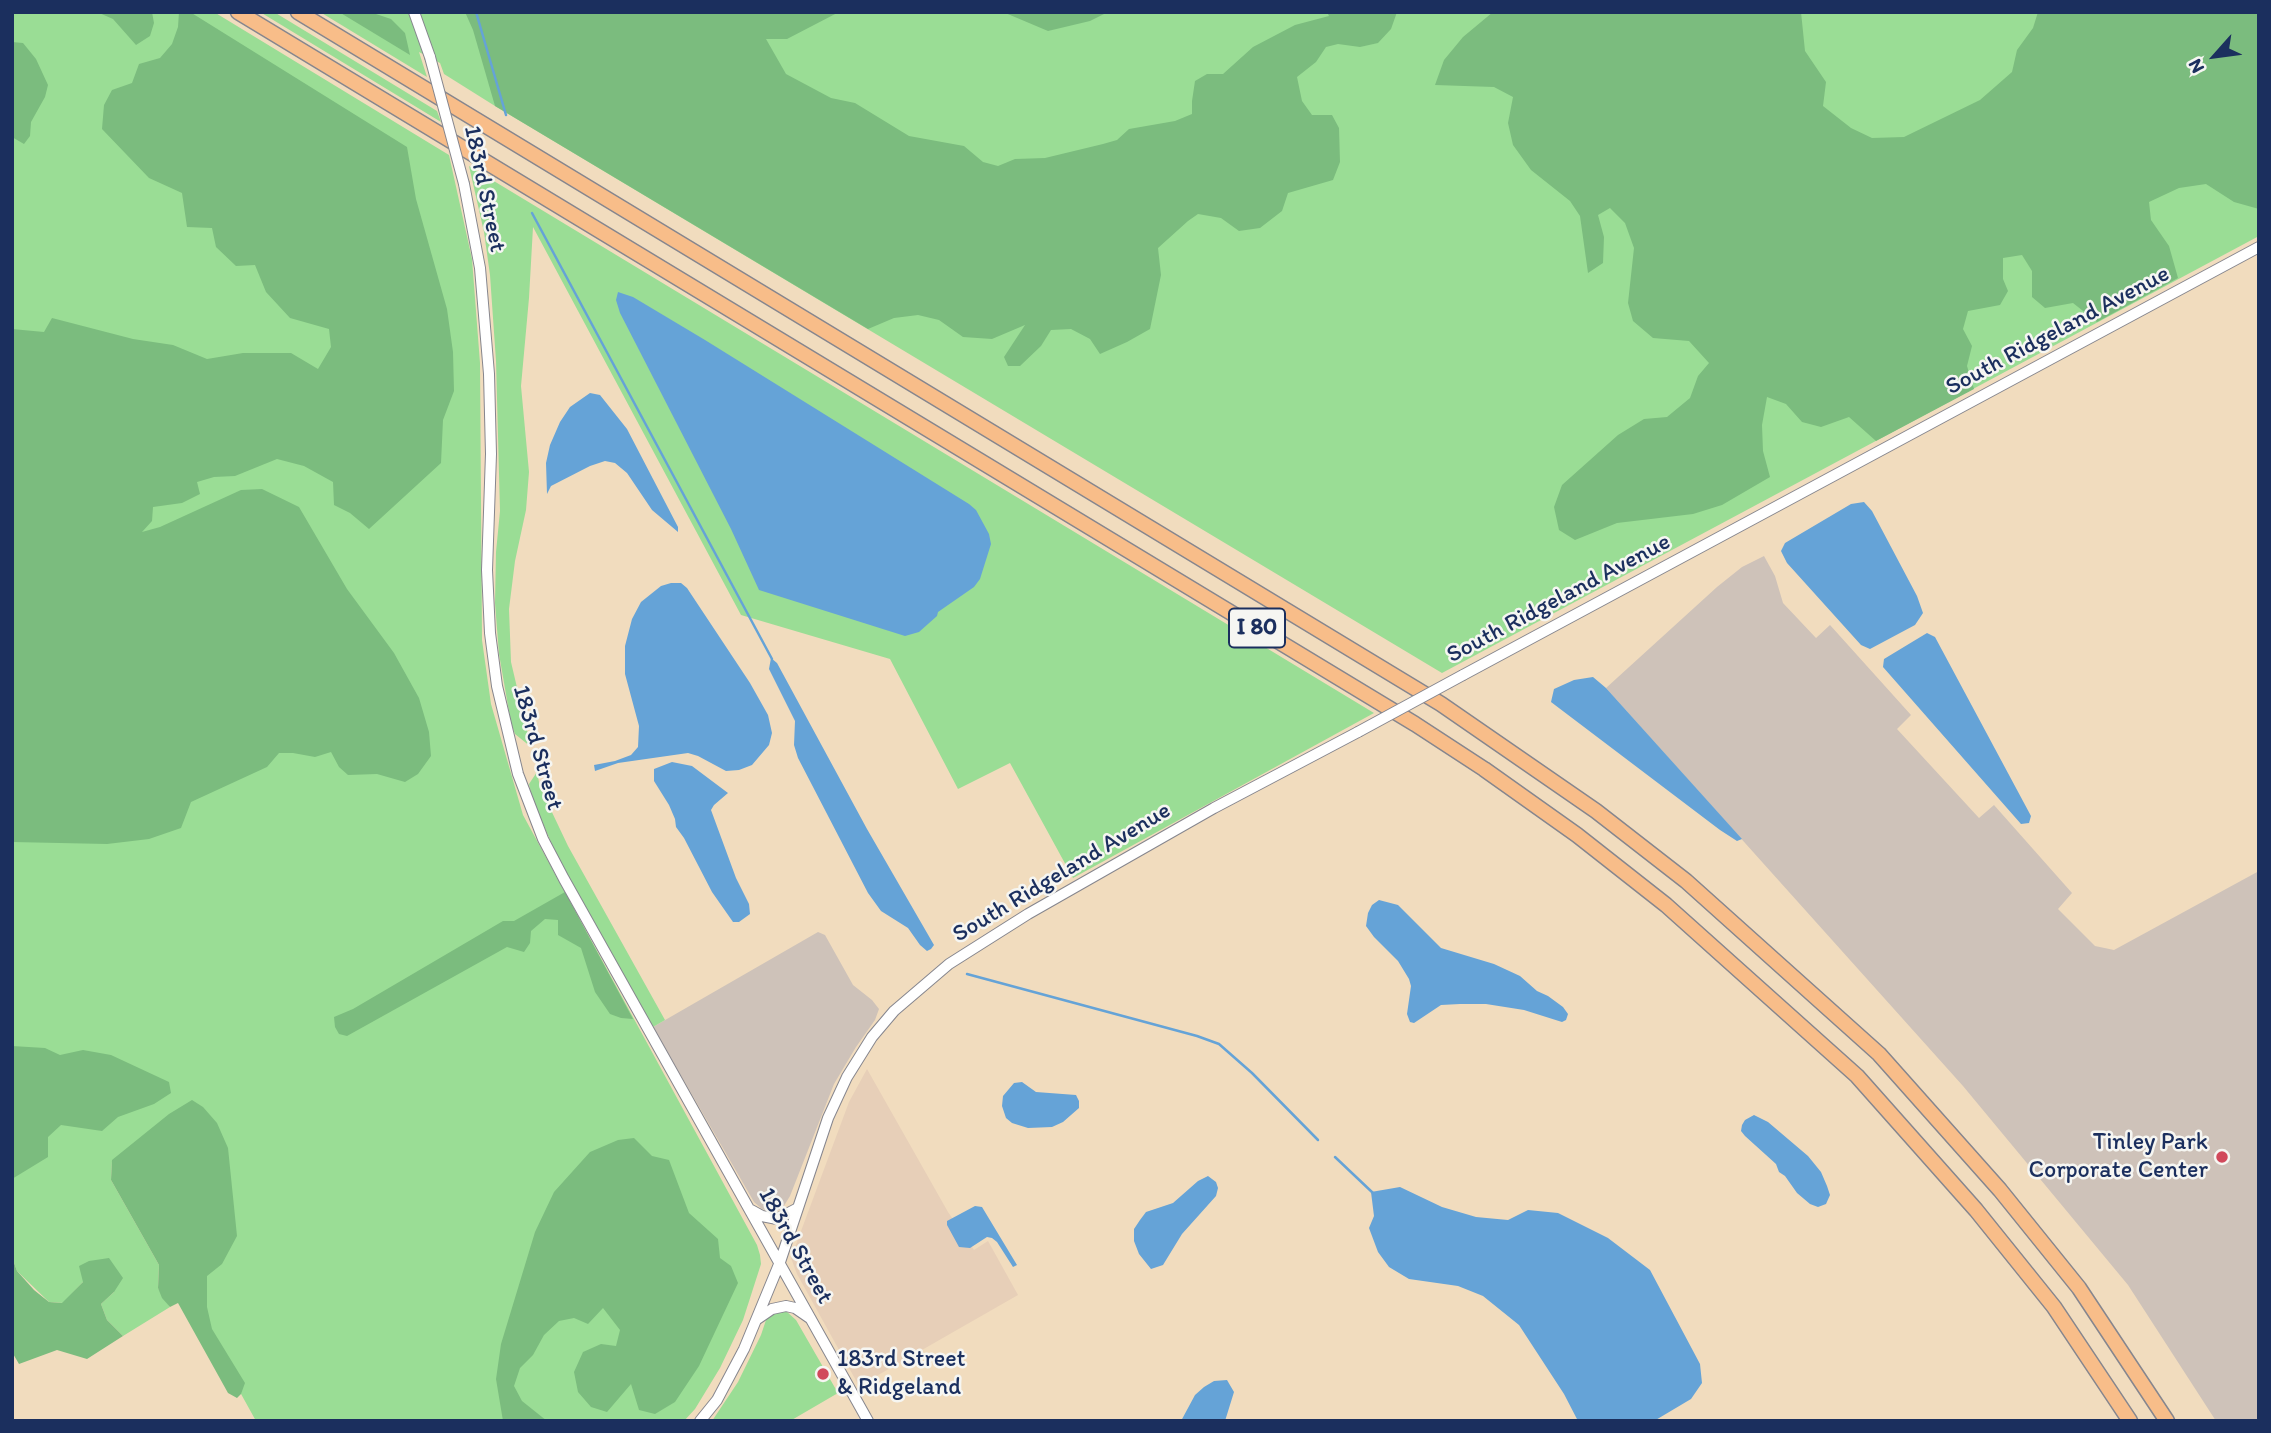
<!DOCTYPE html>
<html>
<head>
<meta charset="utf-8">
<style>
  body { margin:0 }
  #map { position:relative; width:2271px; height:1433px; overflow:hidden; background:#f1dcbe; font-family:Itim,sans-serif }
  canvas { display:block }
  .frame { position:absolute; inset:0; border:14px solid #1b2f5e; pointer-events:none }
  .north { position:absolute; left:2180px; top:21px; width:70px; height:70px; -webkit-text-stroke:5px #f6f6f2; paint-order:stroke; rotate:242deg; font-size:19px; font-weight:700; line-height:28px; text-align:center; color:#1b2f5e }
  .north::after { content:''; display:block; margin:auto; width:24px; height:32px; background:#1b2f5e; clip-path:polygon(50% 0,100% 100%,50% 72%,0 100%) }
</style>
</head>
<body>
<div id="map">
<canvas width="2271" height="1433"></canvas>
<div class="frame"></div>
<div class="north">N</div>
</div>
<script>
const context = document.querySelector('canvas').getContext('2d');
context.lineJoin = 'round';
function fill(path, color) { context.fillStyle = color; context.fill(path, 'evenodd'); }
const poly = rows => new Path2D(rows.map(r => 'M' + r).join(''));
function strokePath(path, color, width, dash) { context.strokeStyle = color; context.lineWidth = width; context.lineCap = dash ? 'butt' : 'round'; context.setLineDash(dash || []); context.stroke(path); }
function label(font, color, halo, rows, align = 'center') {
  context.font = font + ' Itim,sans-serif'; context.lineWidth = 5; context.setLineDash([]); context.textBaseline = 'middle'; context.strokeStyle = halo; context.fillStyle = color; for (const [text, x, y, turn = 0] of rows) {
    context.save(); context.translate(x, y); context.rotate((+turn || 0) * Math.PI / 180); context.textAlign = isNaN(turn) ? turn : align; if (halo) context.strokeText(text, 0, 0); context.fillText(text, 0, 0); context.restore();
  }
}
fill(poly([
  [867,1069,948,1212,974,1250,988,1241,1018,1295,859,1386,797,1274,791,1258,849,1102]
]), '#e7cfb8');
fill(poly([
  [1764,556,1775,576,1783,603,1816,638,1830,625,1911,715,1897,729,1979,818,1994,805,2072,893,2058,909,2095,946,2114,950,2259,871,2259,1421,2216,1421,2128,1285,1963,1086,1606,688,1717,587,1742,567],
  [818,932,825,935,853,985,872,1000,879,1009,875,1020,856,1047,834,1084,790,1196,782,1209,773,1212,762,1209,754,1202,653,1027]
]), '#cec2b9');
fill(poly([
  [12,12,214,12,449,155,472,259,480,363,482,640,491,704,523,815,757,1245,760,1255,761,1264,743,1320,720,1368,695,1409,684,1421,256,1421,112,1161,111,1180,159,1265,158,1288,170,1307,123,1336,107,1320,101,1304,114,1292,83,1282,63,1303,49,1302,17,1271,12,1257],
  [260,12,274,12,437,111,441,122],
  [320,12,2259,12,2259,236,1442,673,495,106,444,74,440,63,419,52,427,77],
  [469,166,1374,713,1073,878,1010,763,958,789,890,659,741,615,533,227,529,298,521,386,529,472,526,510,515,561,509,609,511,662,531,747,515,734,511,723,499,654,495,603,496,552,500,511,496,361,490,275,484,232],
  [537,772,540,787,568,846,665,1020,653,1027,556,854,532,798,529,784],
  [786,1311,796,1320,838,1393,790,1421,712,1421,738,1382,761,1335,766,1320,775,1312]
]), '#9add95');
fill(poly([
  [97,12,152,12,154,23,150,36,136,45,113,19],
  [179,12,190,12,407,147,416,199,447,309,453,352,454,391,443,420,441,463,369,529,350,513,334,505,333,482,304,466,277,459,235,476,214,477,197,482,200,494,182,503,153,507,152,521,142,532,160,527,241,490,262,489,299,507,347,589,394,653,419,698,429,732,431,756,418,774,405,782,377,774,348,775,339,767,331,752,315,757,293,753,279,753,267,767,191,802,181,828,149,839,107,844,12,842,12,329,44,332,52,318,133,339,173,345,207,359,243,353,291,353,318,369,331,347,329,329,290,318,266,292,255,265,236,266,216,247,212,228,187,227,182,193,149,178,102,129,104,105,112,90,132,83,139,64,160,58,172,44,178,27],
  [339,12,370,12,391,19,405,33,410,55],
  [465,12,839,12,787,39,766,39,786,74,831,98,855,103,909,136,964,146,983,162,998,166,1015,159,1045,158,1103,144,1117,140,1129,129,1175,121,1192,114,1192,101,1195,81,1207,74,1223,74,1253,47,1295,25,1329,16,1327,12,1397,12,1391,29,1378,43,1360,47,1338,44,1326,47,1316,62,1297,77,1302,101,1312,115,1332,115,1339,128,1340,162,1333,180,1288,193,1282,211,1260,228,1239,231,1221,218,1198,214,1188,221,1158,248,1161,275,1150,329,1127,342,1100,354,1090,339,1071,329,1051,330,1041,346,1020,366,1008,366,1004,357,1025,325,992,339,963,337,939,320,918,315,894,318,868,329,495,106,473,30],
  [1003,12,1108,12,1090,21,1048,31],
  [1493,12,1801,12,1805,51,1826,82,1823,106,1851,128,1872,138,1904,137,1980,100,2012,72,2017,50,2033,28,2038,12,2259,12,2259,209,2234,202,2206,184,2179,188,2149,202,2151,220,2169,246,2178,278,2097,322,2073,303,2045,308,2032,297,2032,271,2022,255,2003,258,2003,279,2008,291,2000,305,1968,311,1963,329,1972,346,1967,366,1974,389,1876,441,1849,417,1821,427,1802,422,1786,404,1767,397,1762,425,1763,451,1770,477,1722,505,1693,514,1617,523,1575,540,1559,530,1554,507,1562,485,1618,435,1644,419,1667,417,1690,398,1698,376,1709,363,1689,341,1653,338,1633,321,1628,303,1634,248,1625,223,1610,208,1598,215,1604,237,1603,263,1588,273,1580,216,1570,201,1531,170,1513,145,1508,123,1513,97,1494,87,1435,85,1444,60,1463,37],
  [12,42,23,43,36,59,48,85,45,97,31,122,30,136,24,144,12,137],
  [565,892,633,1019,621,1018,610,1014,595,992,581,948,558,935,558,920,545,919,531,931,530,943,524,952,507,947,347,1036,339,1034,335,1027,334,1017,353,1009,503,921,514,921],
  [12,1046,45,1048,60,1055,83,1050,111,1055,169,1082,171,1093,154,1104,118,1117,102,1131,61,1125,48,1137,48,1157,12,1179],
  [192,1100,203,1107,217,1123,228,1148,237,1236,222,1264,207,1276,207,1307,212,1329,245,1383,241,1394,237,1398,228,1393,178,1303,170,1307,162,1298,158,1288,159,1265,111,1180,112,1160,169,1114],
  [634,1138,652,1156,669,1160,689,1213,718,1239,720,1258,731,1266,738,1283,699,1366,675,1402,655,1414,639,1410,631,1384,607,1412,591,1407,578,1392,574,1372,583,1352,601,1344,616,1346,620,1330,603,1308,588,1324,574,1318,559,1321,544,1335,533,1355,520,1368,514,1386,522,1401,547,1421,503,1421,496,1379,501,1344,535,1232,554,1192,590,1152,618,1140],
  [12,1257,17,1271,34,1290,49,1302,62,1303,83,1282,79,1266,89,1261,109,1258,123,1278,114,1292,101,1304,107,1320,123,1336,87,1359,57,1350,19,1364,12,1352]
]), '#7bbc7e');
fill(poly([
  [618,292,633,297,705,340,969,504,976,510,989,534,991,544,980,579,974,587,938,612,937,616,919,632,905,636,759,590,731,529,620,313,616,300],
  [590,393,600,395,627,429,678,527,678,532,652,510,627,473,615,463,605,461,590,466,551,486,547,494,546,463,550,445,560,422,570,407],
  [1864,502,1872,511,1917,596,1923,613,1915,625,1870,649,1861,645,1787,563,1781,551,1785,543,1851,504],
  [671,583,681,583,687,588,750,683,768,715,772,733,769,745,752,765,739,770,726,771,698,756,688,753,618,763,595,771,594,765,615,761,631,755,638,747,639,726,625,674,625,646,632,619,641,602,661,586],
  [1927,633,1935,637,2031,816,2029,823,2021,824,1883,667,1884,659],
  [771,658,777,663,867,829,934,945,931,949,927,951,920,945,908,928,881,911,868,893,798,758,794,745,795,721,769,669],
  [1593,677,1606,688,1742,839,1737,841,1720,830,1551,702,1554,689,1574,680],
  [672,762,692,766,728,793,714,805,711,810,736,878,749,904,750,914,739,922,733,922,712,892,684,838,676,827,675,819,669,805,654,781,654,769],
  [1379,900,1398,905,1441,948,1494,964,1520,976,1537,991,1548,996,1563,1007,1568,1014,1566,1020,1562,1022,1524,1010,1486,1004,1460,1004,1441,1005,1414,1023,1410,1022,1407,1014,1411,986,1409,979,1398,961,1374,937,1366,926,1368,913,1372,905],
  [1022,1082,1036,1092,1076,1095,1079,1101,1079,1108,1063,1122,1052,1127,1028,1128,1012,1123,1006,1118,1002,1106,1003,1096,1014,1083],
  [1754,1115,1768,1122,1808,1156,1821,1172,1827,1186,1830,1195,1826,1204,1818,1207,1810,1204,1797,1193,1785,1176,1779,1172,1776,1164,1745,1136,1741,1131,1742,1125,1745,1120],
  [1208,1176,1216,1182,1218,1188,1216,1196,1182,1234,1163,1265,1151,1269,1139,1254,1134,1241,1134,1229,1140,1220,1146,1212,1173,1203,1198,1181],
  [1400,1187,1442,1207,1476,1217,1508,1220,1528,1210,1558,1213,1608,1238,1650,1270,1700,1364,1702,1383,1691,1399,1654,1421,1578,1421,1564,1394,1519,1325,1483,1296,1458,1286,1409,1279,1389,1267,1378,1252,1369,1228,1374,1216,1371,1192],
  [975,1206,982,1207,1017,1265,1013,1267,997,1242,992,1238,987,1237,970,1248,959,1247,947,1225,947,1221],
  [1227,1380,1234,1392,1225,1421,1181,1421,1195,1395,1204,1387,1214,1381]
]), '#65a3d7');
strokePath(poly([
  [476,12,506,115],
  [532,213,772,659],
  [967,974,1197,1036,1219,1044,1252,1073,1318,1140],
  [1335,1157,1373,1193]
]), '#65a3d7', 2.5);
const tertiary = poly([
  [414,12,430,57],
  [464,184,480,268,489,374,491,454,487,570,490,633,497,686,518,774,543,839,564,879,868,1421],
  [1463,675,2259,247],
  [751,1210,762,1216,777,1219,798,1208],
  [756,1320,772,1309,786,1306,795,1308,811,1319],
  [700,1421,717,1400,744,1349,780,1262,828,1118,847,1077,872,1037,894,1011,949,964,1028,914,1214,808,1358,732]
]);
const motorway = poly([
  [238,12,1415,724,1484,769,1577,835,1666,905,1857,1076,1976,1210,2054,1307,2130,1421],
  [298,12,1441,704,1596,811,1686,881,1879,1054,2000,1190,2079,1288,2167,1421]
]);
strokePath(tertiary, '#86868e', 12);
strokePath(motorway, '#86868e', 17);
strokePath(tertiary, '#fff', 10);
strokePath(motorway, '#f8bd89', 14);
const tertiaryBridge = poly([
  [430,57,464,184],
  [1358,732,1463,675]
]);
strokePath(tertiaryBridge, '#86868e', 12, []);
strokePath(tertiaryBridge, '#fff', 10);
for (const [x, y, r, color] of [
  [2222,1157,7,"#d1495b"],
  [823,1374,7,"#d1495b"]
]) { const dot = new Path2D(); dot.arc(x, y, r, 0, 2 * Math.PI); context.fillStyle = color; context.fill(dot); strokePath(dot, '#f6f6f2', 2.5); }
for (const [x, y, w] of [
  [1257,628,56]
]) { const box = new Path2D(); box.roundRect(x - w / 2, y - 19.5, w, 39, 5); context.fillStyle = '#f6f6f2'; context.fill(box); strokePath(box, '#1b2f5e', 2); }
label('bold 23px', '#1b2f5e', null, [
  ["I 80",1257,628]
]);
label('24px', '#1b2f5e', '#f6f6f2', [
  ["183rd Street",484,189,78],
  ["South Ridgeland Avenue",2058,331,-28],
  ["South Ridgeland Avenue",1559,599,-28],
  ["183rd Street",537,748,74],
  ["South Ridgeland Avenue",1062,873,-31],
  ["183rd Street",795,1246,61]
]);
label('24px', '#1b2f5e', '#f6f6f2', [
  ["Tinley Park",2208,1143],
  ["Corporate Center",2208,1171],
  ["183rd Street",837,1360,"left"],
  ["& Ridgeland",837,1388,"left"]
], 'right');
</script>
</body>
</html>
